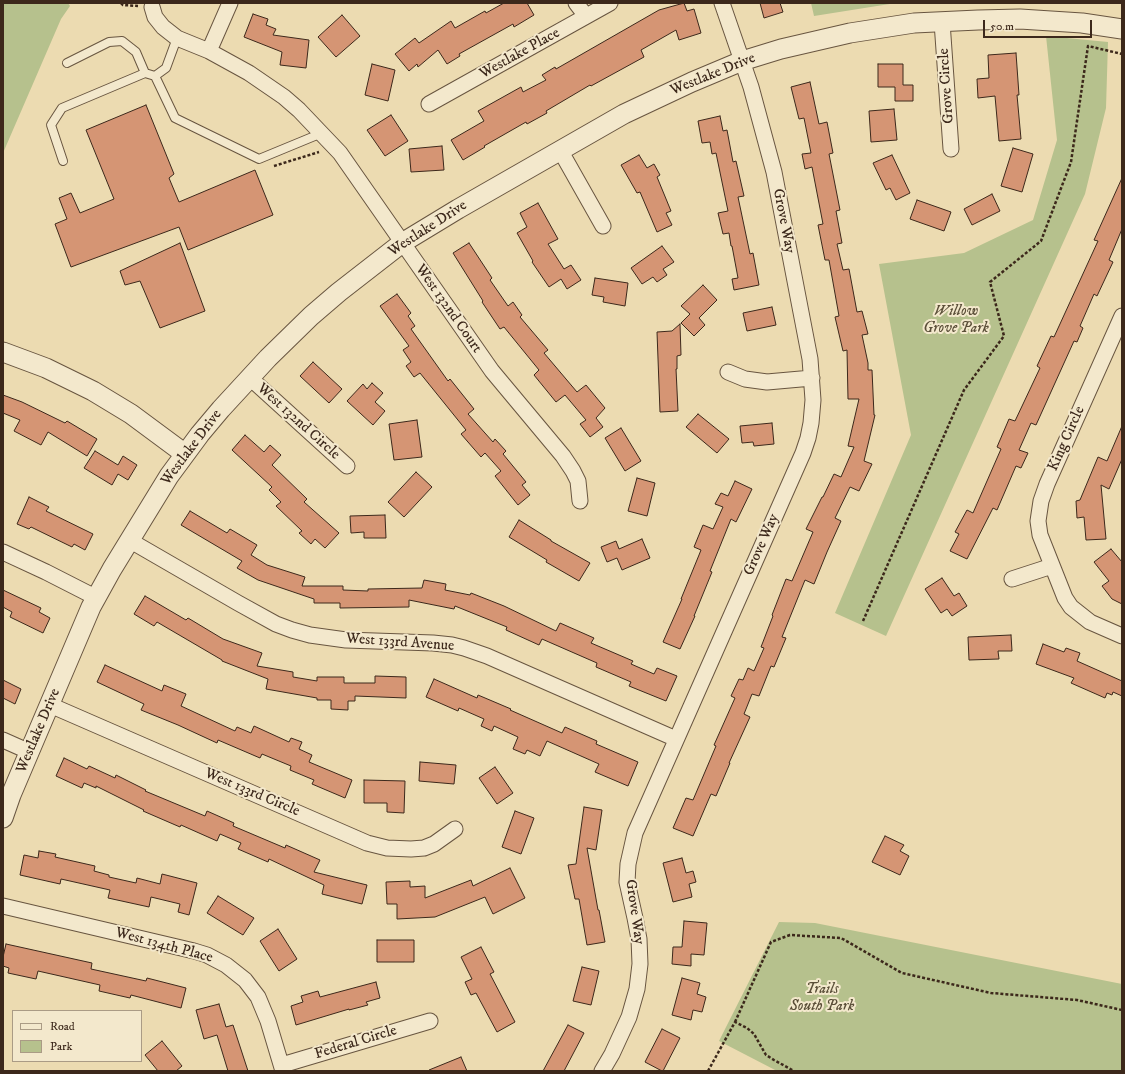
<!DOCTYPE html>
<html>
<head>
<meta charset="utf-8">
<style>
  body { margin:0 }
  #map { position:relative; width:1125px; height:1074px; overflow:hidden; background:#ecdbb1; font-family:"IM FELL DW Pica",serif }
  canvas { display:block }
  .frame { position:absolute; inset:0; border:4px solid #3c281b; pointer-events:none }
  .legend { position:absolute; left:12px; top:1010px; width:130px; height:52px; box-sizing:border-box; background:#f3e8cc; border:1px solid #aa9b85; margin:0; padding:5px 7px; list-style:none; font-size:12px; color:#3c281b }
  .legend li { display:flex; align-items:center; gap:8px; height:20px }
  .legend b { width:20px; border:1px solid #aa9b85 }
  .scale { position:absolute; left:983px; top:20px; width:109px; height:18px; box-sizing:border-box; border:2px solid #3c281b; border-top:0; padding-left:5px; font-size:12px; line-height:14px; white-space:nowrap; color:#3c281b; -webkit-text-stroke:3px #f3e8cc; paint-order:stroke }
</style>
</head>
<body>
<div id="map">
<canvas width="1125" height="1074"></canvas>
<div class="frame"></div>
<ul class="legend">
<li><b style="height:5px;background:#f3e8cc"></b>Road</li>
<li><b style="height:11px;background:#b6c18d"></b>Park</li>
</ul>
<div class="scale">50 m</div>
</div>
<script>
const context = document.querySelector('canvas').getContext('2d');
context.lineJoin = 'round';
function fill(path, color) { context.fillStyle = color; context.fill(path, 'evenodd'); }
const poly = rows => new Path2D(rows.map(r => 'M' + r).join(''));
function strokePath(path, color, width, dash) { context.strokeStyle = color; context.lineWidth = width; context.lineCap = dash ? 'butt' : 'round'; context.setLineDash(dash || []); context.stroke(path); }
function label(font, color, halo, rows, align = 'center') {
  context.font = font + ' "IM FELL DW Pica",serif'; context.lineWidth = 4; context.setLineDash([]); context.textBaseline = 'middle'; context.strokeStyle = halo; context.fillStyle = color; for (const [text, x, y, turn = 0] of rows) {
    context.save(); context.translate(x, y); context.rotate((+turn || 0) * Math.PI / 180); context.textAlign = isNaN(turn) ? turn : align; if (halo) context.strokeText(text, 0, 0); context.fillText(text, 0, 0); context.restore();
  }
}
fill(poly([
  [3,3,68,3,70,6,61,19,3,153],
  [811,3,896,3,814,16],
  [1046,36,1108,42,1106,108,1085,194,886,636,835,613,911,435,879,264,964,253,1033,220,1057,140],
  [779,922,815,923,1122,984,1122,1071,777,1071,719,1041]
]), '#b6c18d');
const building = poly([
  [504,3,527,3,534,15,514,27,513,24,459,54,460,56,447,64,438,50,418,67,417,64,409,71,395,54,415,38,419,43,451,21,455,28,485,11,486,13,504,3],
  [684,3,687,11,694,9,701,33,679,40,676,30,641,50,644,57,591,86,590,85,546,111,547,113,527,124,526,122,484,146,485,147,463,160,451,140,484,121,478,111,521,87,523,92,546,80,542,75,555,67,556,69,659,10,684,3],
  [760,3,780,3,783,12,764,18,760,3],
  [253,14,268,19,266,25,276,29,273,35,309,40,306,68,280,65,282,52,244,37,253,14],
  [342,15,360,36,336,57,318,37,342,15],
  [1016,53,1019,95,1017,95,1021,139,999,141,995,96,978,98,977,79,989,78,988,55,1016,53],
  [372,64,395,70,388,101,365,95,372,64],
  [878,64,903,64,903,85,913,85,913,101,895,101,895,87,878,87,878,64],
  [810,82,819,124,827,122,833,153,829,154,840,210,836,211,842,243,837,244,843,270,849,269,857,312,862,311,868,334,862,335,868,363,868,370,872,370,874,415,875,415,864,461,872,464,859,491,850,487,835,518,841,521,827,552,814,584,805,580,782,637,786,638,774,667,771,666,759,696,752,694,744,714,750,717,729,763,730,763,716,796,711,794,693,836,673,828,686,798,693,800,716,746,714,745,735,698,731,696,739,679,743,680,748,668,754,671,764,648,761,647,773,616,772,615,786,579,792,581,813,532,806,529,822,497,823,497,834,474,841,477,854,447,848,446,859,399,848,399,847,350,843,351,835,317,839,316,829,260,825,260,818,225,823,224,812,167,805,169,802,154,811,153,804,118,799,119,791,87,810,82],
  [146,105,174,174,169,178,179,202,255,170,273,215,188,250,179,227,71,267,55,224,67,219,59,198,71,193,80,213,114,199,86,130,146,105],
  [894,109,897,140,871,142,869,111,894,109],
  [391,115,408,141,385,156,367,130,391,115],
  [720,116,723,131,727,130,733,162,736,161,744,196,738,197,750,254,753,253,759,285,734,290,732,279,738,278,732,246,731,246,729,233,723,234,718,213,728,211,716,153,712,154,710,142,702,143,698,121,720,116],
  [442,146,444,170,411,172,409,149,442,146],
  [1013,148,1033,154,1022,192,1001,186,1013,148],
  [639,155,647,168,654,164,660,175,657,177,671,211,666,213,672,225,657,232,640,192,637,193,621,165,639,155],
  [892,155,910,193,896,200,890,188,886,190,873,163,892,155],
  [1122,178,1122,229,1109,260,1113,262,1097,296,1094,294,1080,326,1083,328,1077,342,1074,341,1036,425,1031,423,1019,450,1028,453,1021,468,1016,466,997,510,993,508,967,559,950,551,959,534,955,532,967,510,973,513,1001,449,997,447,1009,419,1015,421,1040,368,1037,366,1051,336,1054,337,1098,241,1094,240,1122,178],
  [992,194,1000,211,972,225,964,209,992,194],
  [917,200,951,212,944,231,910,219,917,200],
  [538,203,558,239,548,244,564,269,571,265,581,280,567,289,561,279,549,287,532,262,533,261,517,233,527,227,520,213,538,203],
  [180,243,205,311,160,328,140,281,125,285,120,271,180,243],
  [469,243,492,278,490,280,508,306,513,302,522,315,520,317,548,350,544,353,577,392,586,385,605,408,596,418,603,427,590,437,580,424,586,420,565,395,556,402,534,375,539,370,504,327,500,329,482,302,483,301,453,253,469,243],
  [662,246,674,262,663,269,667,275,657,282,653,277,642,284,631,268,662,246],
  [595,278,628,283,625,306,603,302,604,297,592,295,595,278],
  [703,285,717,300,699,318,705,325,694,336,681,323,690,314,681,306,703,285],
  [397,294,411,313,408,316,415,326,411,329,448,381,450,379,474,409,468,414,493,442,495,439,506,451,503,454,526,482,522,485,530,495,518,505,495,476,501,471,485,453,481,457,461,434,466,430,420,373,414,377,406,366,411,362,403,350,409,346,380,306,397,294],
  [772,307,776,325,747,331,743,313,772,307],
  [680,324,681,355,677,356,677,369,676,369,678,411,660,412,657,332,672,331,680,324],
  [313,362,342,389,329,403,300,376,313,362],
  [372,383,383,393,375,402,385,411,373,425,347,401,363,384,367,389,372,383],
  [3,395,22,402,65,423,67,421,97,439,87,456,48,432,41,445,14,431,20,420,3,413,3,395],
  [698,414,729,439,717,453,686,427,698,414],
  [417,420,422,457,394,460,389,424,417,420],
  [772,423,774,444,754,446,753,442,742,443,740,426,772,423],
  [1122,426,1122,459,1109,489,1101,485,1106,539,1086,540,1084,517,1077,518,1076,501,1080,500,1098,457,1107,461,1122,426],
  [621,428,641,461,625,471,605,438,621,428],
  [245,435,264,452,270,445,281,455,272,465,307,499,304,502,339,533,325,548,315,539,311,544,299,533,302,531,276,506,281,502,269,490,272,487,232,450,245,435],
  [95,451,118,465,123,456,137,465,128,480,118,474,112,485,84,468,95,451],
  [416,472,432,487,404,517,388,502,416,472],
  [637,478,655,483,647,516,628,511,637,478],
  [735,481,752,489,736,522,731,519,710,571,712,572,694,616,695,616,680,649,663,642,682,599,681,599,699,555,701,550,694,547,703,525,713,529,723,507,715,504,721,493,728,496,735,481],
  [29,497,49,507,46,511,93,534,85,550,74,544,72,547,31,527,29,529,17,524,29,497],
  [190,511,227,533,230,529,257,545,251,555,267,565,305,577,302,586,343,586,343,590,368,591,368,589,422,588,424,580,446,584,445,590,470,595,471,593,504,606,556,631,560,623,594,638,591,643,633,661,631,664,654,674,657,668,677,676,666,701,629,686,631,682,596,667,597,663,542,639,539,645,506,630,507,627,455,606,454,609,409,600,409,607,340,608,340,603,314,603,314,599,258,580,237,568,242,561,181,525,190,511],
  [385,515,386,538,364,538,364,532,351,533,350,516,385,515],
  [519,520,551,540,551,541,590,563,579,581,546,562,547,560,509,537,519,520],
  [642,539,650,558,622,570,617,558,607,562,601,547,616,541,619,549,642,539],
  [1111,549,1122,562,1122,604,1112,599,1102,586,1109,581,1094,562,1111,549],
  [942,578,954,596,959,593,967,606,952,616,947,609,941,613,925,589,942,578],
  [3,590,41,608,39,612,50,618,43,633,10,617,12,612,3,607,3,590],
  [145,596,186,620,188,618,223,639,262,653,257,666,293,672,293,677,317,681,317,677,344,677,344,683,375,683,375,676,406,677,406,698,355,696,355,701,348,701,348,710,331,709,331,700,317,700,317,698,266,689,268,679,222,661,222,660,157,622,154,626,134,614,145,596],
  [1011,635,1012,651,998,651,999,659,969,660,968,637,1011,635],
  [1043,644,1064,652,1066,648,1080,653,1077,661,1122,681,1122,696,1113,692,1112,695,1107,693,1105,698,1071,683,1074,678,1036,664,1043,644],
  [105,665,162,691,164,685,186,694,181,706,235,731,237,727,251,733,254,726,289,742,291,738,302,742,299,749,312,755,309,762,352,780,345,798,312,784,314,780,290,770,291,766,262,754,260,758,218,740,217,743,178,725,141,710,144,704,97,682,105,665],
  [434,679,477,698,478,695,511,709,510,710,562,733,565,727,597,741,596,744,638,762,628,786,595,772,599,764,547,741,540,756,527,750,525,754,513,749,518,737,494,726,492,731,481,726,484,719,459,708,458,711,426,697,434,679],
  [3,680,21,689,15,704,3,698,3,680],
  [64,758,87,769,89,766,115,778,116,775,146,790,145,791,205,816,207,811,234,823,233,826,285,848,286,845,320,860,314,872,367,885,362,904,322,894,324,885,269,859,268,862,238,849,241,843,220,834,217,841,181,825,180,827,143,811,144,810,96,786,96,788,84,783,82,788,56,776,64,758],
  [420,762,456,765,454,784,419,781,420,762],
  [495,767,513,793,497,804,479,778,495,767],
  [364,780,405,781,404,813,387,812,387,803,364,803,364,780],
  [584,807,602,810,596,850,587,848,598,910,599,910,605,942,587,945,579,899,575,899,568,865,576,864,584,807],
  [515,811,534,818,521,854,502,847,515,811],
  [885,836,904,845,900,851,909,856,900,875,872,862,885,836],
  [39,851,56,854,55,857,95,866,94,871,109,875,109,877,136,883,137,878,160,884,162,874,197,883,189,915,178,912,180,904,151,897,149,907,108,898,110,890,61,879,60,884,20,875,24,855,38,858,39,851],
  [682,858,686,873,693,871,696,882,689,884,692,897,673,902,663,863,682,858],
  [510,868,525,898,493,914,485,897,435,917,397,919,397,904,387,904,386,882,410,881,410,887,425,886,425,898,471,880,473,886,510,868],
  [218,896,254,918,243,935,207,913,218,896],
  [684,921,707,923,704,955,691,954,691,966,672,964,673,947,682,947,684,921],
  [278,929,297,959,279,971,260,941,278,929],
  [377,940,414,940,414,962,377,962,377,940],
  [6,944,92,963,91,969,146,981,147,978,186,988,181,1008,131,995,130,998,99,991,100,985,38,971,36,979,8,973,9,968,3,966,3,957,6,944],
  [481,947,494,972,490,974,515,1022,497,1032,476,993,471,995,465,982,472,979,461,957,481,947],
  [582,967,599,971,591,1005,573,1001,582,967],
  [682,978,700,983,697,994,706,997,702,1012,693,1010,691,1020,672,1015,682,978],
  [376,982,380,998,366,1002,368,1005,349,1010,349,1009,296,1025,291,1006,303,1002,301,996,318,991,320,997,376,982],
  [219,1004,226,1027,233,1025,248,1071,228,1071,217,1035,204,1039,196,1010,219,1004],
  [568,1025,584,1033,564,1071,543,1071,568,1025],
  [662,1029,680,1038,663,1071,662,1071,645,1062,662,1029],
  [162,1041,182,1066,176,1071,158,1071,145,1055,162,1041],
  [461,1057,467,1071,429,1071,429,1070,461,1057]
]);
fill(building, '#d59574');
strokePath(building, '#3c281b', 1);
const service = poly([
  [177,38,166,68,155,76,175,118,259,159,322,133],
  [67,63,109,42,122,41,136,52,145,73],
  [63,161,51,125,62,108,145,73,155,76]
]);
const minor = poly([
  [576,3,586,16],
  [152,7,155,17,163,27,177,38,209,51,249,73,284,97,299,110,340,153,492,371,563,456,573,471,578,481,580,501],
  [942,22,951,149],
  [209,51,230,3],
  [429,104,610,3],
  [560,150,603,226],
  [1122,316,1047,484,1041,501,1038,521,1040,535,1065,598,1071,607,1090,622,1122,636],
  [728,372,745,379,767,382,812,378],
  [249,377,347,466],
  [129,540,238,603,276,624,292,630,310,635,346,640,433,643,452,645,464,648,487,656,676,739],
  [3,552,46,572,97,598],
  [1012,579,1052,566],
  [50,705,367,843,387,848,411,849,424,848,434,844,455,829],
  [3,740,30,752],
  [3,906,194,951,207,955,226,965,245,980,258,997,268,1021,283,1071],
  [282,1065,430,1021],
  [602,1071,612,1054,629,1017,637,989,640,964,639,939,635,918,627,882,628,864,635,833,803,453,808,438,811,423,813,400,810,359,774,172,751,87,722,3]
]);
const tertiary = poly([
  [3,352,46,368,93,391,131,414,185,454],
  [3,818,11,795,91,607,112,569,169,476,200,434,221,409,268,358,311,316,339,292,402,243,458,209,624,114,692,82,742,61,781,49,850,33,914,23,978,20,1020,19,1082,23,1122,29]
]);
strokePath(service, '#685540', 10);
strokePath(minor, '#685540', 17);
strokePath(tertiary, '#685540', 21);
strokePath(poly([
  [121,3,123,5,138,6],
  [274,166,319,152],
  [863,621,964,390,1004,336,990,282,1041,241,1071,162,1088,46,1122,54],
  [735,1022,771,942,790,935,841,938,902,973,991,993,1077,1000,1122,1010],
  [708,1071,735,1022,747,1028,754,1034,766,1055,774,1060,794,1071]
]), '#3c281b', 2.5, [3, 2]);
strokePath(service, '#f3e8cc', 8);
strokePath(minor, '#f3e8cc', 15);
strokePath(tertiary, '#f3e8cc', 19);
label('15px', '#3c281b', '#f3e8cc', [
  ["Westlake Place",520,54,-29],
  ["Westlake Drive",713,75,-22],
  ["Grove Circle",947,86,-94],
  ["Grove Way",783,221,79],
  ["Westlake Drive",428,229,-33],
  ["West 132nd Court",448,309,55],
  ["West 132nd Circle",298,422,42],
  ["King Circle",1067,439,-66],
  ["Westlake Drive",192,448,-53],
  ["Grove Way",762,545,-66],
  ["West 133rd Avenue",400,643,4],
  ["Westlake Drive",39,731,-67],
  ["West 133rd Circle",252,793,23],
  ["Grove Way",634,912,82],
  ["West 134th Place",164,946,15],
  ["Federal Circle",356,1043,-17]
]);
label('italic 15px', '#5a4e38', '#f3e8cc', [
  ["Willow",956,312],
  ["Grove Park",956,329],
  ["Trails",822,990],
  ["South Park",822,1007]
]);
</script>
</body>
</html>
